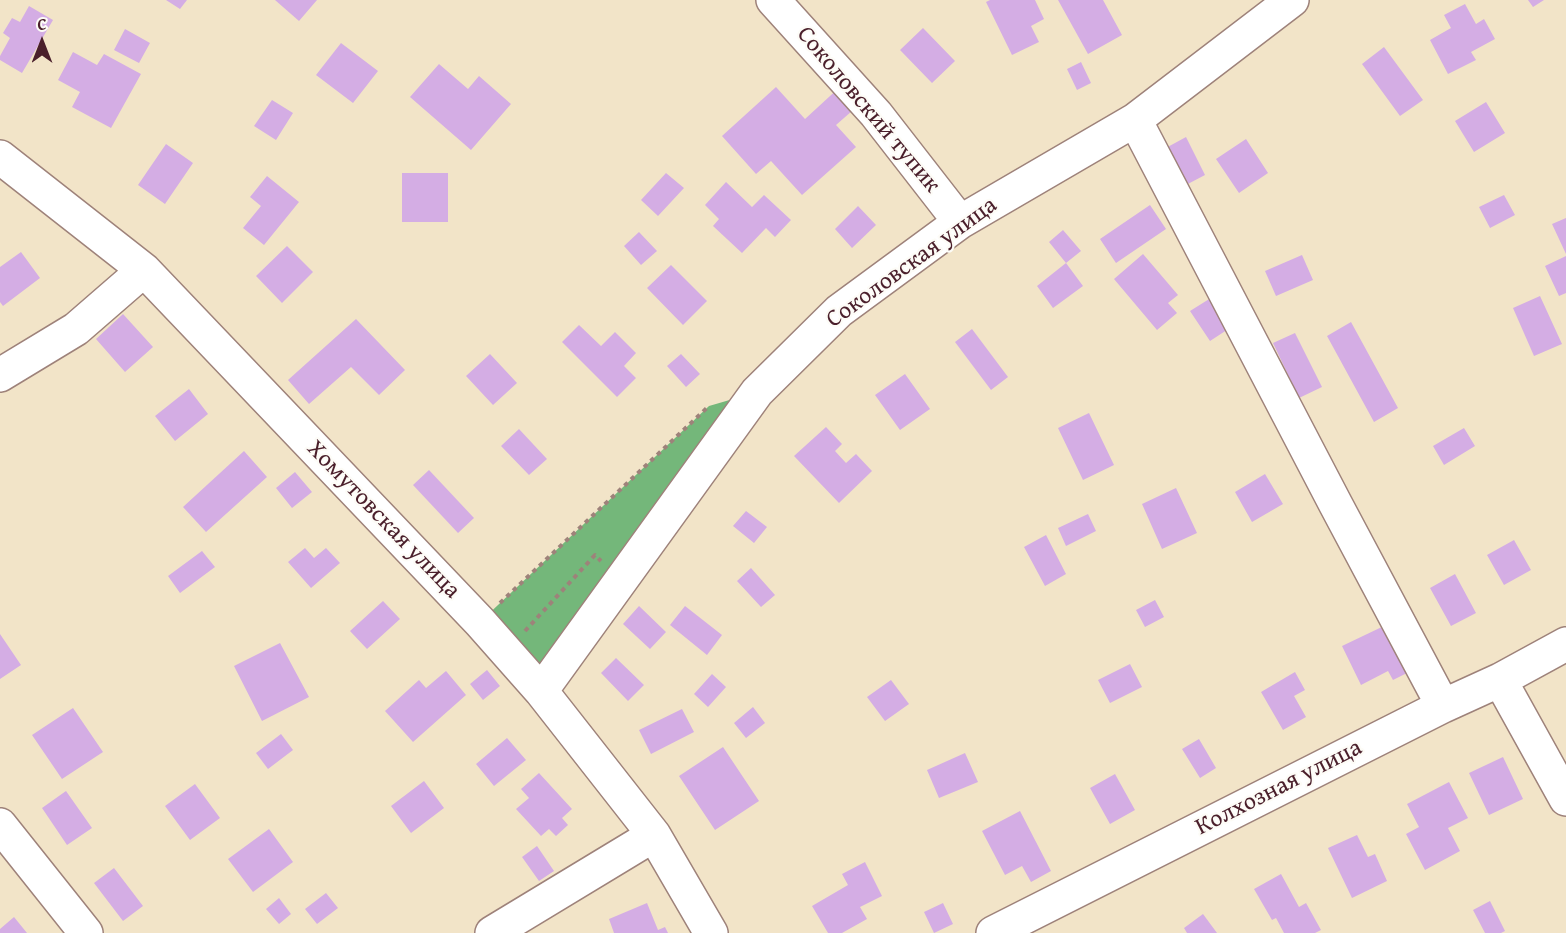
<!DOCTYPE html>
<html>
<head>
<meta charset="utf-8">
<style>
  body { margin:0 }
  #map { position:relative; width:1566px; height:933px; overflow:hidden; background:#f2e4c8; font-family:"Gentium Book Plus",serif }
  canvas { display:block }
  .north { position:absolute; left:12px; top:12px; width:60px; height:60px; -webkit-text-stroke:4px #fdfcf7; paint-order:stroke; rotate:0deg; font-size:16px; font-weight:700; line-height:24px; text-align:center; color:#4a1f2b }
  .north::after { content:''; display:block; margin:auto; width:21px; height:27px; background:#4a1f2b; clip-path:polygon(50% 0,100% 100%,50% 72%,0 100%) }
</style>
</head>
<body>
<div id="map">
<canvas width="1566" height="933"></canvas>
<div class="north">С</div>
</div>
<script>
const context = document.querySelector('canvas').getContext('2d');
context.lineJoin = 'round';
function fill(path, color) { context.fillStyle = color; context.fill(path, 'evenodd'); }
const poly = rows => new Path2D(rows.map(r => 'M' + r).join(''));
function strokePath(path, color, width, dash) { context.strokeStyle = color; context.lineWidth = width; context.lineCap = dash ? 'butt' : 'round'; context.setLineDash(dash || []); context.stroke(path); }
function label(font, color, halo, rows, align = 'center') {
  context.font = font + ' "Gentium Book Plus",serif'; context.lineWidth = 4.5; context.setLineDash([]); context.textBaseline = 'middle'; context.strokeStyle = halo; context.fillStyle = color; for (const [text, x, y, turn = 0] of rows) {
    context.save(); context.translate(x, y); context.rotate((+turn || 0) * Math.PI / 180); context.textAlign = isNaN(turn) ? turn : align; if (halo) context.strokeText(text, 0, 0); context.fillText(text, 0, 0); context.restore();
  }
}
fill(poly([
  [757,392,541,691,480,622,709,406]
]), '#74b77a');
fill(poly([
  [166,0,187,0,180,9],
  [275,0,317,0,299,21],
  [990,0,1035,0,1044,19,1031,26,1039,42,1012,55,986,2],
  [1058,0,1103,0,1122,35,1088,54],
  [1528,0,1544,0,1533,7],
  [1465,4,1476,24,1484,19,1495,39,1471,52,1476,60,1448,74,1430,40,1451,28,1444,15],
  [29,6,53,20,22,73,0,60,0,56,10,38,3,33,12,18,20,22],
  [923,28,955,61,932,83,900,50],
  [125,29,150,43,139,63,114,50],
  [341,43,378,71,353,103,316,75],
  [1384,47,1423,100,1400,116,1362,64],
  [73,52,97,65,104,54,141,74,111,128,72,107,80,92,58,80],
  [1081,62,1091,83,1077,90,1067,69],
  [439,64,468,89,479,76,511,104,471,150,410,97],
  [842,85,860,104,836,125,856,147,802,195,771,161,756,174,722,136,776,87,805,119],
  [272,100,293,113,276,140,254,126],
  [1486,102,1505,133,1474,152,1455,121],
  [1186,137,1205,175,1184,186,1164,149],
  [1246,139,1268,173,1239,193,1216,159],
  [166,144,193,163,165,204,138,185],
  [402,173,448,173,448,222,402,222],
  [666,173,684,188,658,216,641,200],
  [267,176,299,202,264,245,243,228,261,206,250,197],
  [726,182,752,207,764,195,791,220,775,237,766,228,742,253,713,226,719,219,705,205],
  [1504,195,1515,215,1490,228,1479,207],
  [1150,205,1166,229,1116,263,1100,239],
  [858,206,876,225,852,248,835,229],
  [1566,218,1566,254,1552,224],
  [1063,230,1081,251,1066,263,1049,242],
  [639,232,657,251,641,265,624,246],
  [287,246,313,272,282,303,256,276],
  [21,252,40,278,3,306,0,302,0,267],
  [1143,254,1178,295,1168,303,1177,313,1157,330,1114,279],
  [1302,255,1313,280,1276,296,1265,271],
  [1566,256,1566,293,1559,296,1545,266],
  [1066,263,1083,286,1053,308,1037,286],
  [671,265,707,301,683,325,647,288],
  [1214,296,1233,326,1210,341,1190,311],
  [1540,296,1562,344,1534,356,1513,308],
  [123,314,153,347,125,372,96,339],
  [356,319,405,370,379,395,351,367,309,404,288,380],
  [1351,322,1398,408,1374,422,1327,336],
  [579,325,601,346,615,332,636,353,624,366,636,378,617,397,562,342],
  [972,329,1008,377,991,390,955,342],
  [1295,333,1322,387,1299,398,1273,343],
  [490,354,517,383,493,405,466,376],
  [681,354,700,374,686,387,667,366],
  [905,374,930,409,900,430,875,395],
  [189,389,208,414,175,441,155,416],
  [1089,413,1114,465,1083,480,1058,428],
  [826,427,842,444,835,451,846,463,856,454,872,471,839,503,794,456],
  [1464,428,1475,446,1444,465,1433,446],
  [519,429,547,459,529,475,501,446],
  [244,451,267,477,206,532,183,507],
  [429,470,474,518,458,533,413,485],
  [295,472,312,492,292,508,276,488],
  [1265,474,1283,504,1252,522,1235,492],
  [1176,488,1197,533,1162,549,1142,504],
  [746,511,767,527,754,543,733,526],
  [1088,514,1096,531,1066,546,1058,528],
  [1046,535,1066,574,1045,586,1024,547],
  [1514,540,1531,570,1504,585,1487,555],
  [305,548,314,558,326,548,340,563,311,588,288,562],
  [202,551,215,567,180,593,168,576],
  [751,568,775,595,761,607,737,581],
  [1455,574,1476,613,1451,626,1430,588],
  [1155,600,1164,617,1145,627,1136,610],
  [383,601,400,619,367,649,350,631],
  [639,606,666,632,650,649,623,624],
  [685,606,722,635,707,655,670,625],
  [1386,625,1409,672,1393,680,1388,671,1361,685,1342,646],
  [0,634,21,665,0,679],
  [280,643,309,697,262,721,234,666],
  [616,658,644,685,628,701,601,673],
  [1130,664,1142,687,1110,703,1098,680],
  [487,670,500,686,483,700,470,684],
  [446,671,466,695,413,742,385,711,419,680,426,688],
  [1295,672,1305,690,1294,696,1306,717,1283,730,1261,692],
  [712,674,726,687,708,707,694,694],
  [891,680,909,704,885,721,867,697],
  [753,707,765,723,746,738,734,723],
  [73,708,103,752,62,779,32,735],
  [682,709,694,732,651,754,639,730],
  [281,734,293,750,268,769,256,753],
  [507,738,526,760,494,786,476,764],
  [1199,739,1216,768,1200,778,1182,749],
  [723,747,759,801,715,830,679,776],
  [965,753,978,782,939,798,927,770],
  [1503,757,1523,799,1489,815,1469,773],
  [539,773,572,809,562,818,568,825,556,836,549,829,541,836,516,809,529,798,521,789],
  [1115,774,1135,810,1110,824,1090,788],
  [424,781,444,808,411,833,391,806],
  [1449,782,1468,818,1448,828,1460,851,1425,870,1406,834,1419,827,1407,804],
  [195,784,220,818,190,840,165,806],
  [66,791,92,828,67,845,42,808],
  [1020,811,1051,871,1031,882,1022,866,1005,875,982,831],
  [269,829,293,862,253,892,228,859],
  [1357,835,1368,857,1375,854,1387,881,1352,898,1328,848],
  [537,846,554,871,539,881,522,857],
  [865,862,882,896,860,907,867,919,842,933,828,933,812,906,848,885,842,874],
  [114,868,143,906,123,921,94,883],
  [1281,874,1299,907,1306,903,1321,930,1315,933,1284,933,1276,918,1272,920,1254,889],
  [326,893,338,908,317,924,305,909],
  [279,898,291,914,279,924,266,909],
  [1490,901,1505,931,1501,933,1485,933,1473,910],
  [647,903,658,930,665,927,668,933,614,933,609,919],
  [943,903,953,924,934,933,924,912],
  [1203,914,1217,933,1187,933,1184,928],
  [14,917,27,933,0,933,0,929]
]), '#d4ade4');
const minor = poly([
  [773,0,876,114,960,222],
  [1135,120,1336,505,1443,706],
  [0,157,144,270,480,622,541,691,654,835,711,933],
  [0,375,76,329,144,270],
  [1500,680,1566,799],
  [541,691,757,392,839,311,960,222,1135,120,1292,0],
  [0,825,86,933],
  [492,933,654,835],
  [993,933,1443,706,1500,680,1566,644]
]);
strokePath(minor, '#9e827a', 36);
strokePath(poly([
  [500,603,709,406],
  [525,631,595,555,601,561]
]), '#9e827a', 4, [4.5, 4.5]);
strokePath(minor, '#fff', 33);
label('24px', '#4a1f2b', '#fdfcf7', [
  ["Соколовский тупик",868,110,50],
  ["Соколовская улица",912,263,-36],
  ["Хомутовская улица",383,520,46],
  ["Колхозная улица",1279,788,-27]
]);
</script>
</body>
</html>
